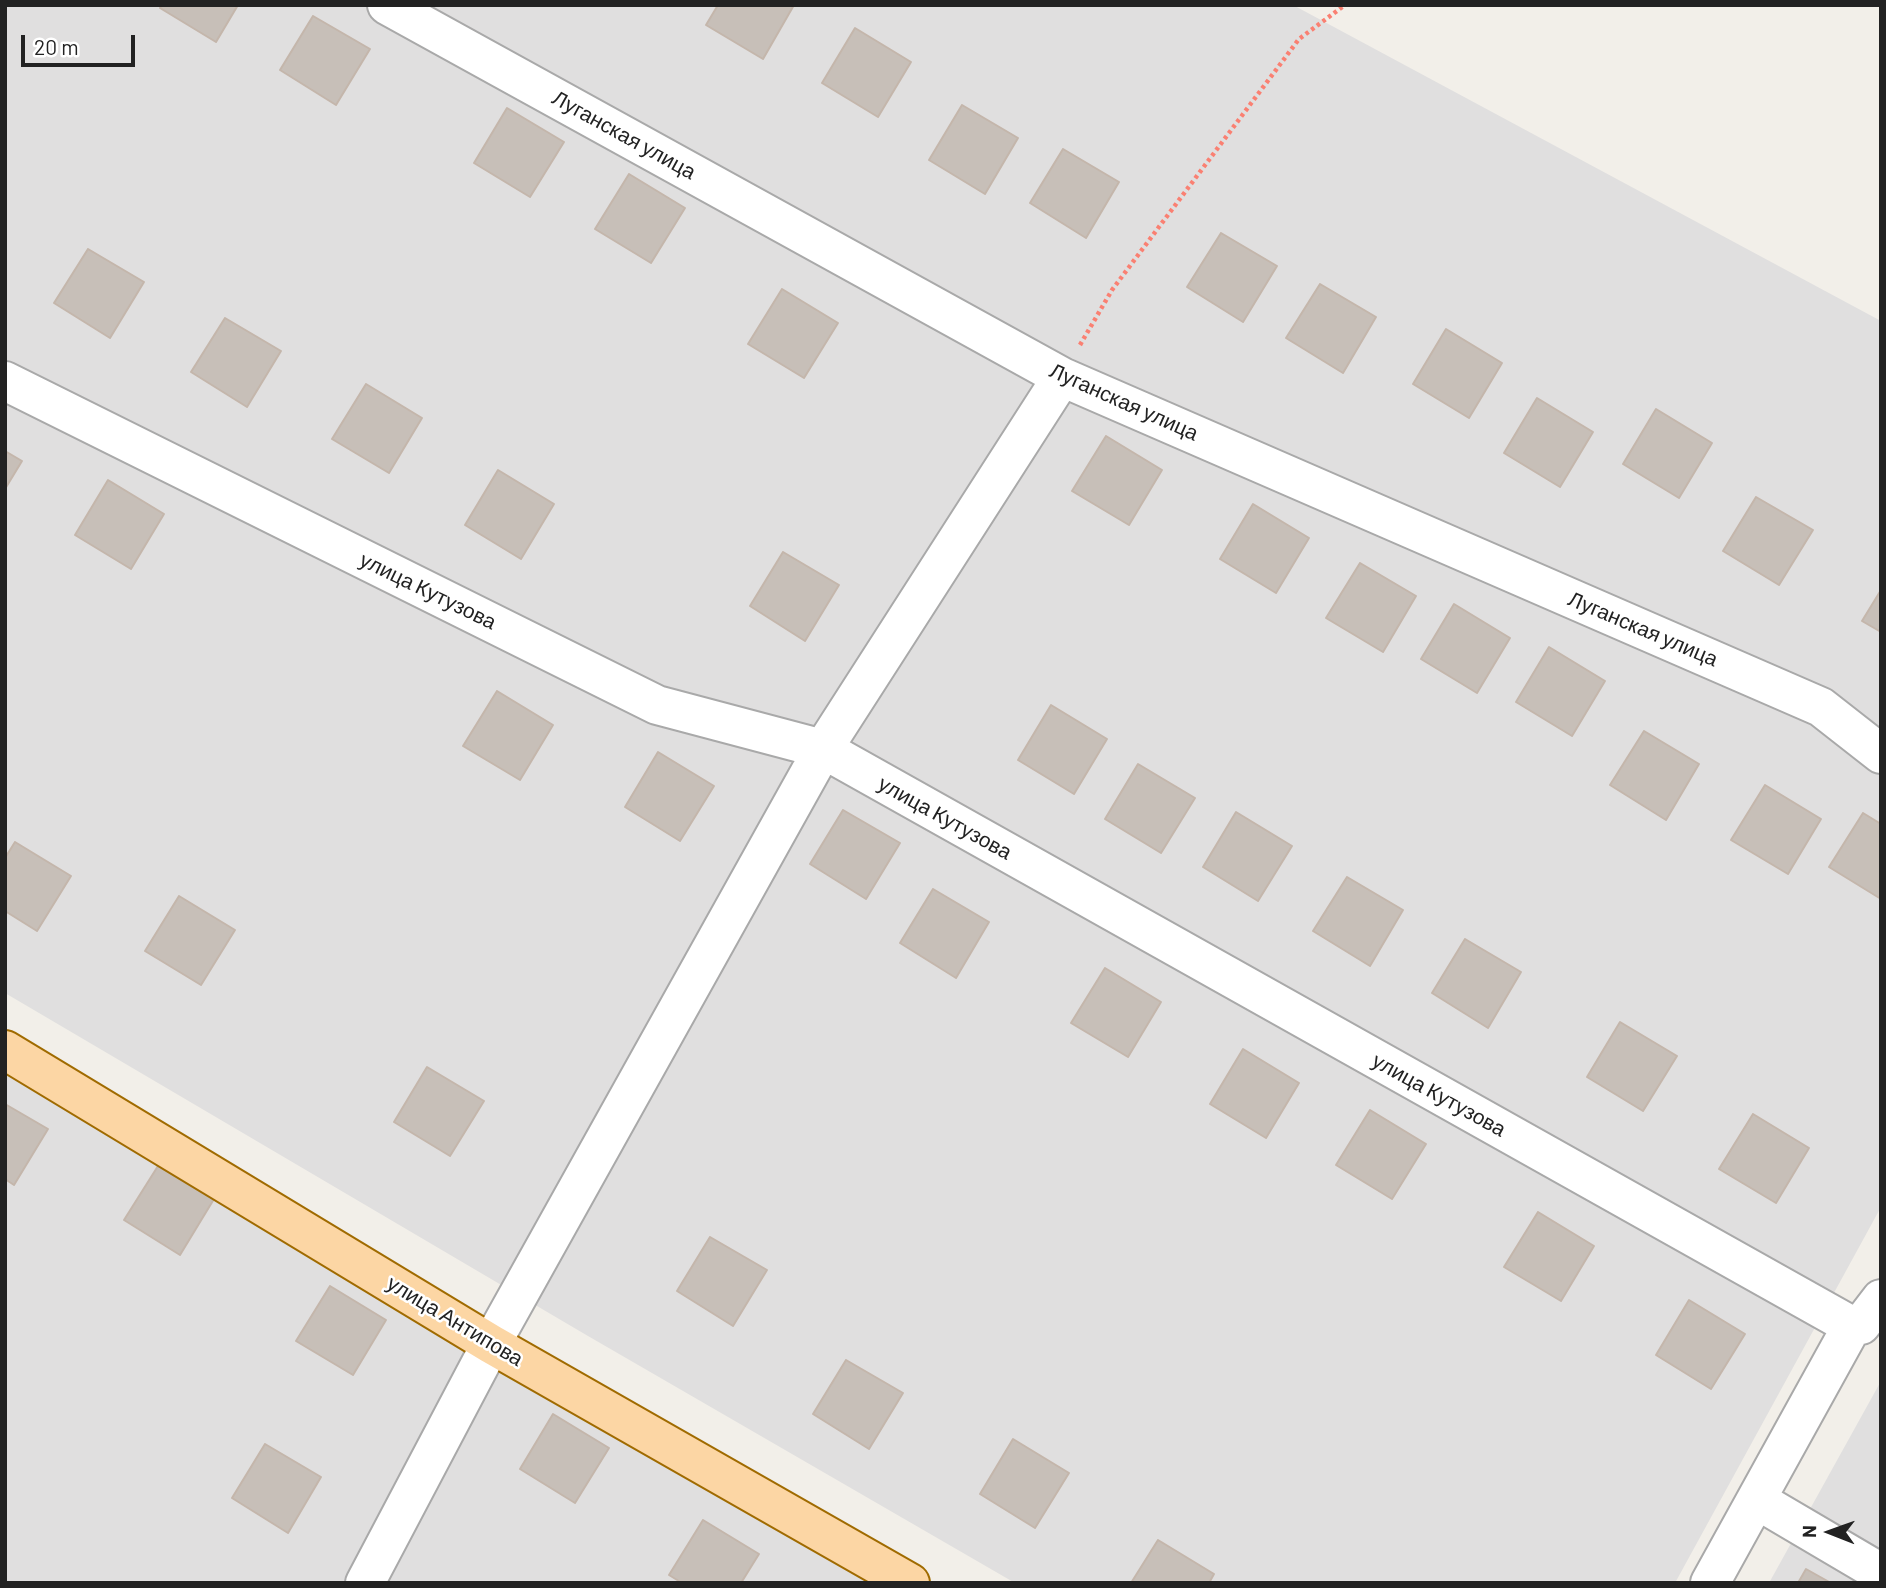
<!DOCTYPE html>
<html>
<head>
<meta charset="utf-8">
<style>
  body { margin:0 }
  #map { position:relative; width:1886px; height:1588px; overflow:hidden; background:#f2efe9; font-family:Barlow,sans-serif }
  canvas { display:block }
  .frame { position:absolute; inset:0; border:7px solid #222; pointer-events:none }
  .north { position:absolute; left:1795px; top:1497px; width:70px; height:70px; -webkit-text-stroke:5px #fff; paint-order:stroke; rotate:271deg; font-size:19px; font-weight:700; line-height:28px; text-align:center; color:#222 }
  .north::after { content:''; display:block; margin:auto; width:24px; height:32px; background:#222; clip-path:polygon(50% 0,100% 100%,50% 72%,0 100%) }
  .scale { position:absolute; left:21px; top:35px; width:114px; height:32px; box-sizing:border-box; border:4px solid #222; border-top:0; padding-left:9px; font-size:21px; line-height:24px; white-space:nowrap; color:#222; -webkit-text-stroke:5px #fff; paint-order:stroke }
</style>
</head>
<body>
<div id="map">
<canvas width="1886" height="1588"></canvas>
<div class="frame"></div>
<div class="north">N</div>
<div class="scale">20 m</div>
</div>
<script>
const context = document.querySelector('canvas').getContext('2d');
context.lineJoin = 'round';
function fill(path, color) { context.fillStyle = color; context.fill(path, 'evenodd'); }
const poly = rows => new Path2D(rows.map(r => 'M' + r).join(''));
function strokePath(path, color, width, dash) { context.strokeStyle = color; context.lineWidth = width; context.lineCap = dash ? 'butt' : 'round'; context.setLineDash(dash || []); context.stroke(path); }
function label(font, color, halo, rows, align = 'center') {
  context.font = font + ' Barlow,sans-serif'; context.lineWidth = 5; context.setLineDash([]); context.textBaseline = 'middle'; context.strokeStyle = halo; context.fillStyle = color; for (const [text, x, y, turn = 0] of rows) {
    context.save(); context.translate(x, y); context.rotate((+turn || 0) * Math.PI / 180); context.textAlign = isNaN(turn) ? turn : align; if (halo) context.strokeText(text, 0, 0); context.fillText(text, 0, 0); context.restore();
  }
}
fill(poly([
  [5,5,1293,5,1881,321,1881,1207,1675,1583,1015,1583,588,1336,5,993],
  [5,1061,899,1583,5,1583],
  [1881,1381,1881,1583,1769,1583]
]), '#e0dfdf');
const building = poly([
  [162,5,238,5,216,42,160,8,162,5],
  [718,5,794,5,763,59,706,25,718,5],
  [313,16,370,49,336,105,280,70,313,16],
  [855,28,911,62,878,117,822,83,855,28],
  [962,105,1018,138,985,194,929,160,962,105],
  [507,108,564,142,530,197,474,163,507,108],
  [1063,149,1119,182,1086,238,1030,203,1063,149],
  [629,174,685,208,651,263,595,229,629,174],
  [1221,233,1277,266,1243,322,1187,287,1221,233],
  [88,249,144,282,110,338,54,303,88,249],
  [1320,284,1376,317,1343,373,1286,338,1320,284],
  [782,289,838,323,804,378,748,344,782,289],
  [225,318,281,351,247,407,191,372,225,318],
  [1446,329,1502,363,1469,418,1413,384,1446,329],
  [366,384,422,418,389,473,332,439,366,384],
  [1537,398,1593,432,1560,487,1504,453,1537,398],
  [1656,409,1712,443,1679,498,1623,464,1656,409],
  [1106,436,1162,470,1129,525,1072,491,1106,436],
  [5,451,22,461,5,489,5,451],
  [498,470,554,504,521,559,465,525,498,470],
  [108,480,164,514,131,569,75,535,108,480],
  [1756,497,1813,530,1779,585,1723,551,1756,497],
  [1253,504,1309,538,1276,593,1220,559,1253,504],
  [783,552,839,585,805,641,750,606,783,552],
  [1360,563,1416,596,1383,652,1326,618,1360,563],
  [1881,590,1881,632,1862,621,1881,590],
  [1454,604,1510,638,1477,693,1421,659,1454,604],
  [1549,647,1605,681,1572,736,1516,702,1549,647],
  [497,691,553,725,520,780,463,746,497,691],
  [1051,705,1107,739,1074,794,1018,760,1051,705],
  [1644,731,1699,764,1666,820,1610,785,1644,731],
  [658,752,714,786,680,841,625,807,658,752],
  [1138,764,1195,798,1161,853,1105,819,1138,764],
  [1765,785,1821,819,1788,874,1731,840,1765,785],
  [843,810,900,843,866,899,810,864,843,810],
  [1236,812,1292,846,1258,901,1203,867,1236,812],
  [1863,813,1881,824,1881,899,1829,867,1863,813],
  [15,842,71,876,37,931,5,911,5,858,15,842],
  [1347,877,1403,910,1370,966,1313,931,1347,877],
  [933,889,989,922,956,978,900,943,933,889],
  [179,896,235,930,201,985,145,951,179,896],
  [1465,939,1521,972,1488,1028,1432,993,1465,939],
  [1105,968,1161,1002,1128,1057,1071,1023,1105,968],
  [1620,1022,1677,1056,1643,1111,1587,1077,1620,1022],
  [1243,1049,1299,1083,1266,1138,1210,1104,1243,1049],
  [427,1067,484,1101,450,1156,394,1122,427,1067],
  [5,1104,48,1129,14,1185,5,1179,5,1104],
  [1370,1110,1426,1144,1392,1199,1336,1165,1370,1110],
  [1753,1114,1809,1148,1776,1203,1719,1169,1753,1114],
  [158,1166,214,1199,180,1255,124,1220,158,1166],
  [1538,1212,1594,1246,1561,1301,1504,1267,1538,1212],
  [710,1237,767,1270,733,1326,677,1291,710,1237],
  [330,1286,386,1320,353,1375,296,1341,330,1286],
  [1689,1300,1745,1334,1711,1389,1656,1355,1689,1300],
  [846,1360,903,1393,869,1449,813,1414,846,1360],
  [553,1414,609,1448,575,1503,520,1469,553,1414],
  [1013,1439,1069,1473,1035,1528,980,1494,1013,1439],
  [265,1444,321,1477,288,1533,232,1498,265,1444],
  [703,1520,759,1554,741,1583,682,1583,669,1575,703,1520],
  [1158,1540,1214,1574,1209,1583,1131,1583,1158,1540],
  [1806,1569,1831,1583,1798,1583,1806,1569]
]);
fill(building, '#c7bfb8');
strokePath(building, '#c4b6ab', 2);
const minor = poly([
  [387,5,1062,377,1821,707,1881,754],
  [5,381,657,705,823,749,1852,1326],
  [1757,1500,1881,1573],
  [365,1583,491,1344,823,749,1062,377],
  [1710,1583,1852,1326,1861,1325,1881,1299]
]);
const major = poly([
  [5,1050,491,1344,910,1583]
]);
strokePath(minor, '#a9a9a9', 42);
strokePath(major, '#a06b00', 42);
strokePath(poly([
  [1080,345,1112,290,1299,39,1345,5]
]), '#fa8072', 4.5, [3.5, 3.5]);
strokePath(minor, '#fff', 38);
strokePath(major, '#fcd6a4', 38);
label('21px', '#222', '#fff', [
  ["Луганская улица",624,135,29],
  ["Луганская улица",1124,402,24],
  ["улица Кутузова",428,591,26],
  ["Луганская улица",1643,629,23],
  ["улица Кутузова",945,818,29],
  ["улица Кутузова",1439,1095,29],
  ["улица Антипова",455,1321,31]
]);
</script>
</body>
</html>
